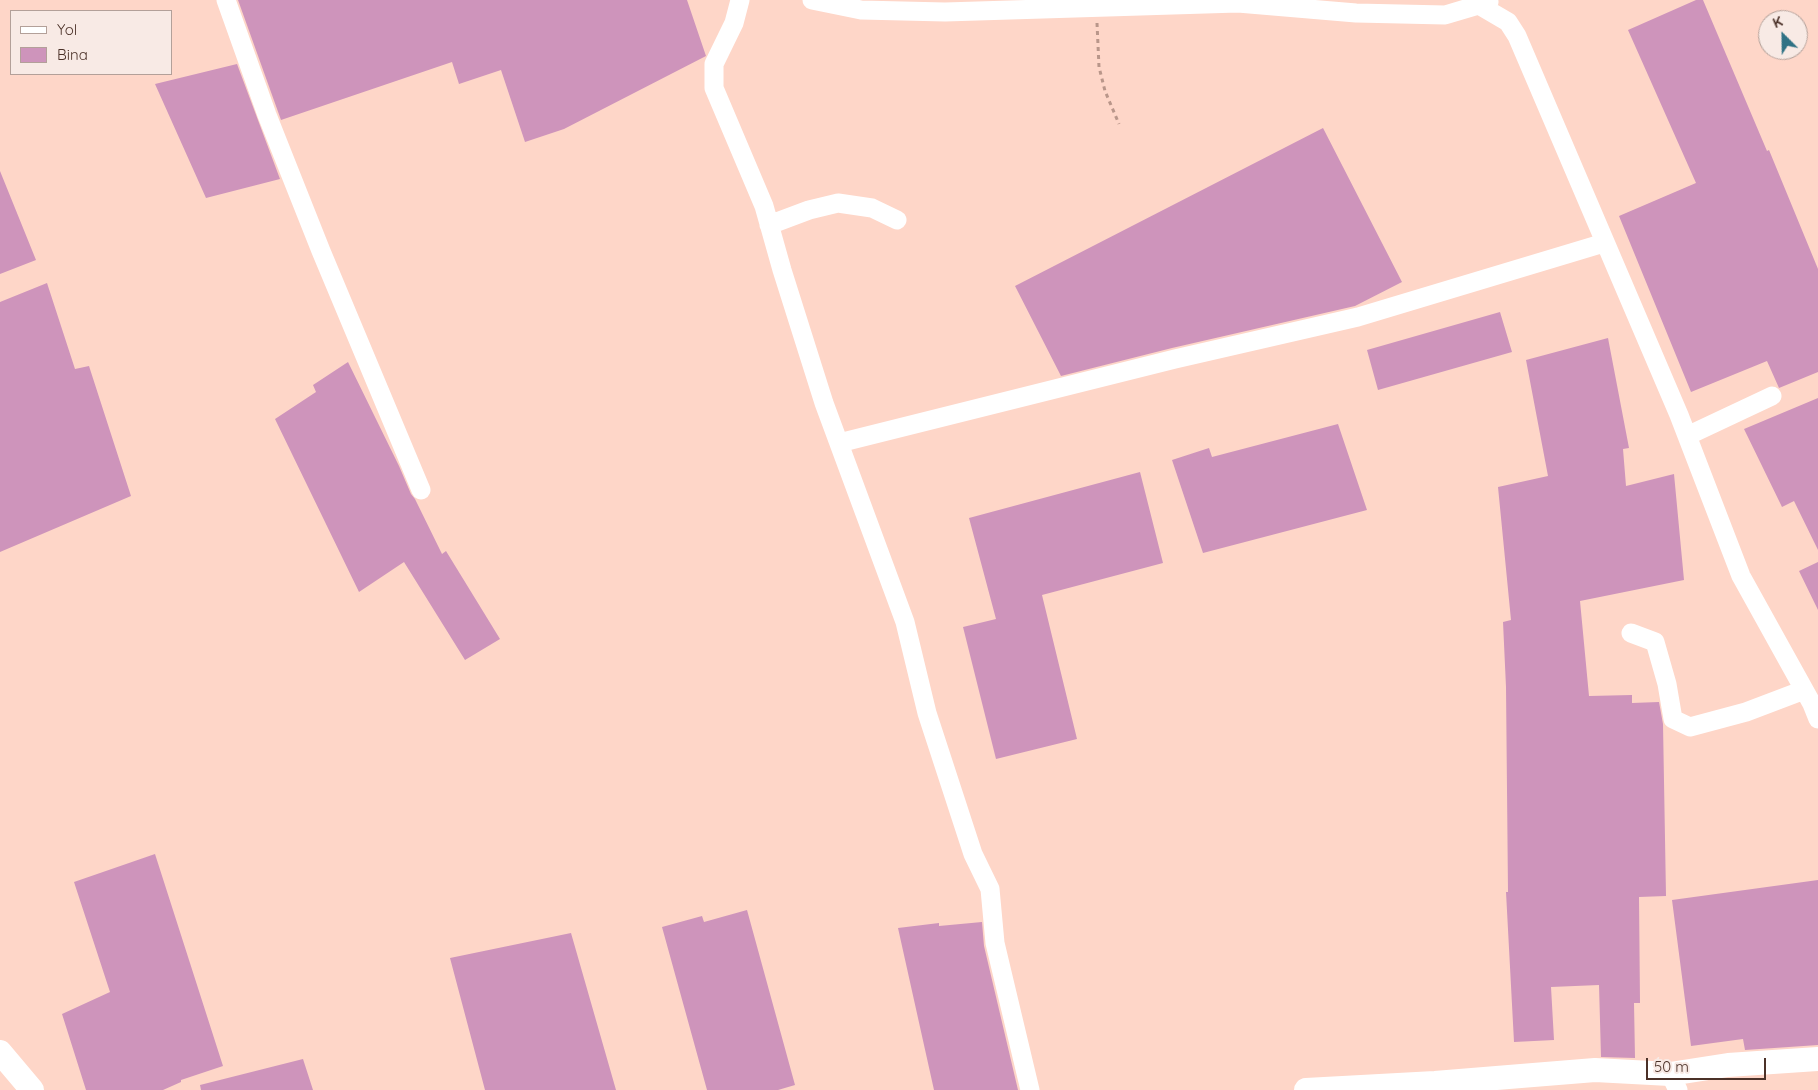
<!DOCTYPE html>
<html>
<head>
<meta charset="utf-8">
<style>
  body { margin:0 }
  #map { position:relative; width:1818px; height:1090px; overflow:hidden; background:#fed6c8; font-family:Quicksand,sans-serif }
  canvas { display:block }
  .legend { position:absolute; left:10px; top:10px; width:162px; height:65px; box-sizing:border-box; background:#f8eae5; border:1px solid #b3a099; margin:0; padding:6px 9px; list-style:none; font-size:15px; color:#4b3128 }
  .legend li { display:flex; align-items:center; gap:10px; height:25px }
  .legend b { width:25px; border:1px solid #b3a099 }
  .north { position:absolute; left:1758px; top:10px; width:50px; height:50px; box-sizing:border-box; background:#f8eae5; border:1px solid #b3a099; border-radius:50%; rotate:337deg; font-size:14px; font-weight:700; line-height:20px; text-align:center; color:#4b3128 }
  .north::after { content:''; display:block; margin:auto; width:18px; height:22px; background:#307285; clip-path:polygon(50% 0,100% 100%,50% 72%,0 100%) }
  .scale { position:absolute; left:1646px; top:1058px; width:120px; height:22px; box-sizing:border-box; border:2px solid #4b3128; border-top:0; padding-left:6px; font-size:15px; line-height:18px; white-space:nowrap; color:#4b3128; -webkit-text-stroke:4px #f8eae5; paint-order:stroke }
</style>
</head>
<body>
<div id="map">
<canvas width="1818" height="1090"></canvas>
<ul class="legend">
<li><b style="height:6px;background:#fff"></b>Yol</li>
<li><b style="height:14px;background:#ce94bb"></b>Bina</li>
</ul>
<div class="north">K</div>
<div class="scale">50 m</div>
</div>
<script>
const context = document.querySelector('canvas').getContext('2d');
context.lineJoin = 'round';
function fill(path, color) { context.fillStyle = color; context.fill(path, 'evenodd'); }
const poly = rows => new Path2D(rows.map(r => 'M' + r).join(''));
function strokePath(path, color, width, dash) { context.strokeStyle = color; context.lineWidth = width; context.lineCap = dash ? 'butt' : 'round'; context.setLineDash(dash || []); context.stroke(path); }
fill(poly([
  [238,0,687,0,706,56,564,129,525,142,501,70,459,84,452,62,281,120],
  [1696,0,1703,0,1767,151,1769,150,1818,269,1818,372,1779,388,1767,361,1691,392,1619,216,1696,183,1628,30],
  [237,64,280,179,206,198,155,84],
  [1323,128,1402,282,1355,306,1172,348,1061,376,1015,286],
  [0,171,36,260,0,274],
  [47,283,75,369,89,366,131,496,0,552,0,302],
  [1500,312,1512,352,1378,390,1367,350],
  [1608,338,1629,448,1623,449,1626,486,1674,474,1684,580,1580,601,1589,696,1632,695,1632,703,1659,702,1663,724,1666,896,1639,897,1640,1003,1634,1003,1635,1058,1601,1057,1599,985,1551,987,1554,1040,1514,1042,1506,892,1508,892,1506,687,1503,622,1511,620,1498,487,1548,476,1526,360],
  [348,362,399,466,411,494,415,499,442,554,446,551,500,639,465,660,404,562,359,592,275,419,316,392,313,385],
  [1818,398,1818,550,1794,501,1782,507,1744,429],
  [1338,424,1367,510,1203,553,1172,460,1209,448,1212,457],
  [1140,472,1163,563,1042,595,1077,739,996,759,963,627,996,619,969,518],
  [1818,562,1818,610,1799,571],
  [155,854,223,1066,181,1080,181,1082,163,1090,86,1090,62,1014,110,992,74,882],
  [1818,880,1818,1045,1745,1050,1743,1039,1691,1046,1672,900],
  [747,910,795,1085,778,1090,707,1090,662,927,702,916,704,922],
  [982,922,984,946,1018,1090,934,1090,898,928,939,923,939,926],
  [571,933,616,1090,485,1090,450,958],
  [303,1059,313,1090,201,1090,200,1085]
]), '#ce94bb');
strokePath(poly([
  [1097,23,1099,67,1105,91,1119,124]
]), '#b9968a', 3, [4, 4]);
strokePath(poly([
  [226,0,267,115,321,251,421,490],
  [740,0,734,23,714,64,714,88,764,206,782,270,824,403,905,622,927,713,973,854,990,889,995,943,1030,1090],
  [812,0,861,10,945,12,1238,3,1356,13,1445,15,1489,2],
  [1479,5,1508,22,1517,36,1679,415,1741,576,1812,704,1818,719],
  [769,225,809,210,838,203,872,208,897,220],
  [1687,436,1772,396],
  [839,443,1175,359,1358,317,1604,243],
  [1631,633,1655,642,1667,684,1673,719,1690,727,1746,712,1804,690],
  [1670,1074,1678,1090]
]), '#fff', 19);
strokePath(poly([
  [0,1052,32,1090],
  [1306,1090,1435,1083,1595,1070,1670,1074,1728,1065,1818,1059]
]), '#fff', 24);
</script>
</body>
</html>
